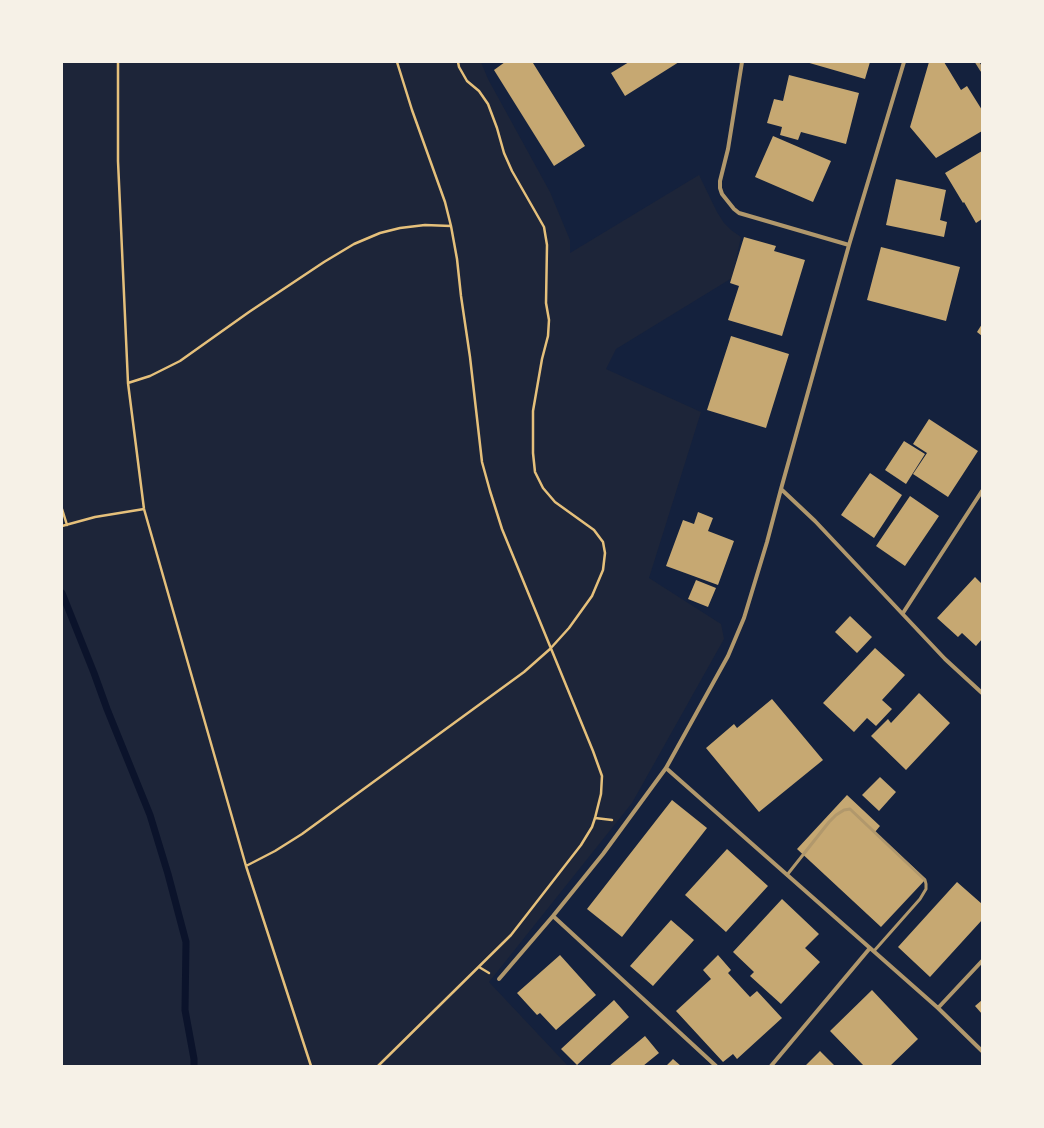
<!DOCTYPE html>
<html>
<head>
<meta charset="utf-8">
<style>
  body { margin:0 }
  #map { position:relative; width:1044px; height:1128px; overflow:hidden; background:#14213d; font-family:"Times New Roman",serif }
  canvas { display:block }
  .frame { position:absolute; inset:0; border:63px solid #f6f1e7; pointer-events:none }
</style>
</head>
<body>
<div id="map">
<canvas width="1044" height="1128"></canvas>
<div class="frame"></div>
</div>
<script>
const context = document.querySelector('canvas').getContext('2d');
context.lineJoin = 'round';
function fill(path, color) { context.fillStyle = color; context.fill(path, 'evenodd'); }
const poly = rows => new Path2D(rows.map(r => 'M' + r).join(''));
function strokePath(path, color, width, dash) { context.strokeStyle = color; context.lineWidth = width; context.lineCap = dash ? 'butt' : 'round'; context.setLineDash(dash || []); context.stroke(path); }
fill(poly([
  [62,62,481,62,488,79,550,192,570,240,570,253,699,175,717,212,724,223,731,230,741,237,732,278,616,349,606,369,701,412,649,578,721,624,724,639,632,803,489,982,568,1066,62,1066]
]), '#1d2539');
strokePath(poly([
  [62,593,94,673,107,709,150,815,168,874,186,942,185,1010,194,1059,194,1066]
]), '#0b132b', 7);
fill(poly([
  [505,62,535,62,533,63,585,146,554,166,494,70],
  [629,62,679,62,625,96,611,73],
  [806,62,870,62,865,79],
  [929,62,944,62,961,90,967,86,982,110,982,131,936,158,910,127],
  [789,75,859,93,846,144,801,132,798,140,780,135,782,127,767,123,774,99,783,101],
  [773,136,831,161,813,202,755,177],
  [982,151,982,219,976,223,964,202,963,203,945,173],
  [896,179,946,190,940,220,947,222,944,237,886,225],
  [744,237,776,246,774,251,805,260,782,336,728,320,739,286,730,283],
  [881,247,960,267,946,321,867,300],
  [982,324,982,336,977,332],
  [731,336,789,354,766,428,707,410],
  [929,419,978,451,948,497,913,474,927,453,913,444],
  [904,441,925,454,906,484,885,470],
  [870,473,902,495,874,538,841,515],
  [910,496,939,516,905,566,876,546],
  [698,512,713,518,708,531,734,541,718,585,666,566,683,520,694,524],
  [975,577,982,584,982,639,976,646,962,633,958,637,937,618],
  [696,580,716,588,708,607,688,599],
  [850,616,872,637,857,653,835,632],
  [875,648,905,675,882,700,892,709,876,726,867,718,854,732,823,703],
  [919,693,950,723,906,770,871,736,888,719,891,723],
  [772,699,823,760,759,812,706,748,734,724,737,728],
  [880,777,896,792,879,811,862,795],
  [847,795,880,826,875,832,926,879,881,927,797,849],
  [672,800,707,828,622,937,587,909],
  [727,849,768,886,726,932,685,895],
  [957,882,982,904,982,920,930,977,898,947],
  [782,899,819,934,805,948,820,962,781,1004,750,976,754,972,733,952],
  [671,920,694,940,653,986,630,966],
  [560,955,596,995,556,1030,540,1013,537,1015,517,993],
  [718,955,731,970,728,973,750,997,757,991,782,1018,737,1059,733,1054,723,1062,676,1011,711,979,703,970],
  [872,990,918,1039,890,1066,864,1066,830,1031],
  [614,1000,629,1017,577,1065,561,1049],
  [982,1000,982,1014,975,1006],
  [645,1036,659,1053,643,1066,609,1066],
  [820,1051,835,1066,805,1066],
  [673,1059,681,1066,666,1066]
]), '#c6a872');
strokePath(poly([
  [118,62,118,161,128,383,144,509,246,866,311,1066],
  [128,383,150,376,180,361,249,312,324,262,354,244,380,233,400,228,425,225,451,226],
  [62,509,67,525],
  [62,526,95,517,144,509],
  [595,818,612,820],
  [246,866,275,851,302,834,524,672,550,649,569,628,592,596,603,570,605,553,603,542,594,530,555,502,543,488,535,472,533,453,533,411,542,359,548,336,549,320,546,303,547,245,544,227,512,171,504,153,497,128,488,104,479,91,467,81,459,67,458,62],
  [479,967,489,973],
  [378,1066,511,935,581,845,592,827,595,818,601,794,602,776,593,751,502,529,490,491,482,462,470,357,461,296,457,259,451,226,445,202,412,110,397,62]
]), '#e5c07b', 2.5);
strokePath(poly([
  [787,875,829,822,836,815,844,810,850,809,925,880,926,884,926,889,920,899,874,951]
]), '#b1986c', 3);
strokePath(poly([
  [742,62,728,149,720,181,720,188,722,194,734,209,739,213,849,245],
  [977,62,982,70],
  [781,489,815,521,945,659,982,693],
  [903,613,982,491],
  [666,768,938,1008,982,1051],
  [553,916,716,1066],
  [499,979,553,916,603,854,666,768,728,656,744,618,767,542,781,489,849,245,904,62],
  [938,1008,982,961],
  [771,1066,870,948]
]), '#b1986c', 4);
</script>
</body>
</html>
